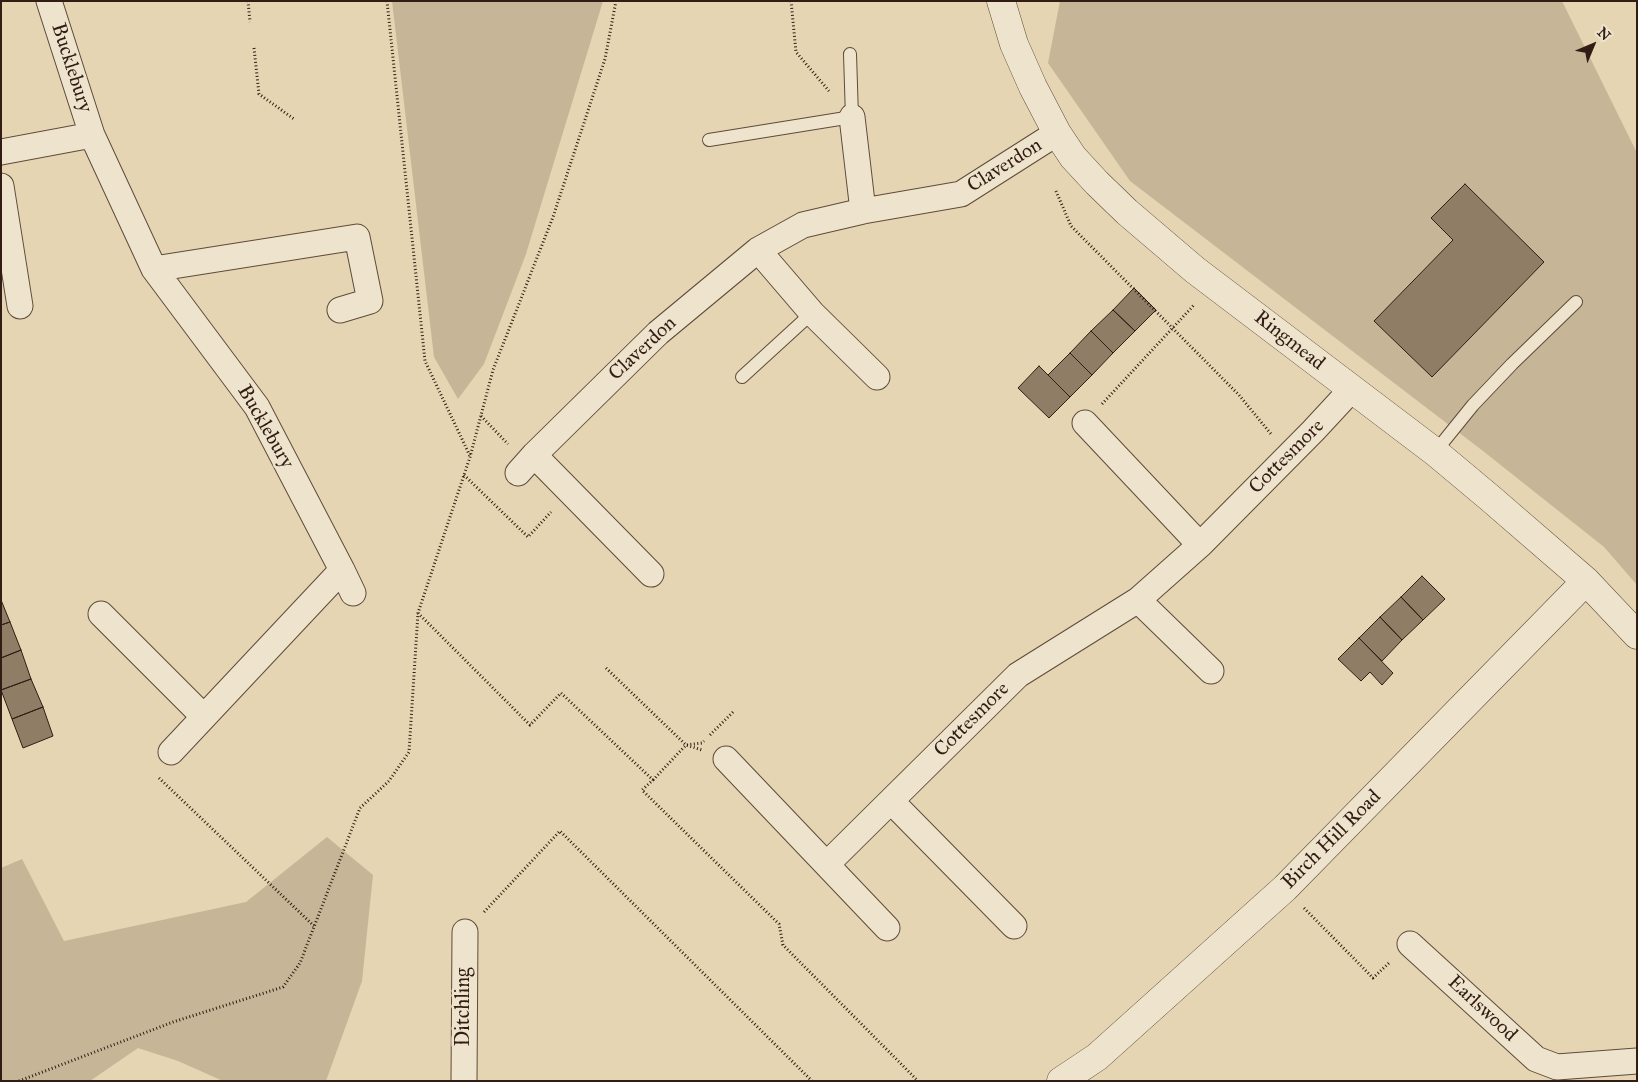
<!DOCTYPE html>
<html>
<head>
<meta charset="utf-8">
<style>
  body { margin:0 }
  #map { position:relative; width:1638px; height:1082px; overflow:hidden; background:#e5d5b2; font-family:"IM FELL Great Primer",serif }
  canvas { display:block }
  .frame { position:absolute; inset:0; border:2px solid #311d13; pointer-events:none }
  .north { position:absolute; left:1568px; top:20px; width:50px; height:50px; -webkit-text-stroke:4px #eee4cd; paint-order:stroke; rotate:45deg; font-size:14px; font-weight:700; line-height:20px; text-align:center; color:#311d13 }
  .north::after { content:''; display:block; margin:auto; width:18px; height:22px; background:#311d13; clip-path:polygon(50% 0,100% 100%,50% 72%,0 100%) }
</style>
</head>
<body>
<div id="map">
<canvas width="1638" height="1082"></canvas>
<div class="frame"></div>
<div class="north">N</div>
</div>
<script>
const context = document.querySelector('canvas').getContext('2d');
context.lineJoin = 'round';
function fill(path, color) { context.fillStyle = color; context.fill(path, 'evenodd'); }
const poly = rows => new Path2D(rows.map(r => 'M' + r).join(''));
function strokePath(path, color, width, dash) { context.strokeStyle = color; context.lineWidth = width; context.lineCap = dash ? 'butt' : 'round'; context.setLineDash(dash || []); context.stroke(path); }
function label(font, color, halo, rows, align = 'center') {
  context.font = font + ' "IM FELL Great Primer",serif'; context.lineWidth = 5; context.setLineDash([]); context.textBaseline = 'middle'; context.strokeStyle = halo; context.fillStyle = color; for (const [text, x, y, turn = 0] of rows) {
    context.save(); context.translate(x, y); context.rotate((+turn || 0) * Math.PI / 180); context.textAlign = isNaN(turn) ? turn : align; if (halo) context.strokeText(text, 0, 0); context.fillText(text, 0, 0); context.restore();
  }
}
fill(poly([
  [392,1,603,1,526,254,484,364,458,399,434,357],
  [1060,1,1562,1,1637,153,1637,585,1604,547,1483,451,1130,181,1048,63],
  [327,837,373,875,362,981,326,1081,223,1081,178,1061,138,1048,90,1081,1,1081,1,868,22,859,64,941,246,902]
]), '#c6b697');
const building = poly([
  [1465,184,1544,262,1432,377,1374,321,1453,240,1431,218,1465,184],
  [1134,288,1156,310,1135,331,1113,310,1134,288],
  [1113,310,1135,331,1113,353,1091,331,1113,310],
  [1091,331,1113,353,1092,375,1070,353,1091,331],
  [1070,353,1092,375,1070,397,1048,375,1070,353],
  [1039,366,1070,397,1049,418,1018,388,1039,366],
  [1422,576,1445,599,1423,620,1401,597,1422,576],
  [1401,597,1423,620,1402,640,1380,617,1401,597],
  [1,600,10,622,1,625,1,600],
  [1380,617,1402,640,1382,661,1359,638,1380,617],
  [10,622,21,650,1,658,1,625,10,622],
  [1359,638,1393,673,1382,685,1370,672,1361,681,1338,659,1359,638],
  [21,650,31,679,1,690,1,658,21,650],
  [31,679,43,707,12,719,1,690,31,679],
  [43,707,53,736,23,748,12,719,43,707]
]);
fill(building, '#8f7d66');
strokePath(building, '#311d13', 1);
const service = poly([
  [709,140,852,117,850,54],
  [742,377,812,313],
  [1435,452,1473,405,1512,364,1576,302]
]);
const minor = poly([
  [49,1,92,135,154,269,257,407,342,570,171,752],
  [852,117,863,211],
  [1,152,92,135],
  [1,186,20,306],
  [758,250,812,313,877,377],
  [154,269,357,237,370,301,340,310],
  [1085,423,1200,545],
  [534,455,651,574],
  [518,473,534,455,658,333,758,250,803,225,863,211,961,194,1057,133],
  [342,570,353,593],
  [1138,600,1211,671],
  [101,614,203,716],
  [726,759,887,928],
  [891,801,1014,926],
  [827,864,1018,675,1138,600,1200,545,1313,431,1351,390],
  [1410,944,1536,1059,1557,1067,1637,1061],
  [464,1081,465,932]
]);
const tertiary = poly([
  [1001,1,1014,44,1033,87,1057,133,1073,157,1097,183,1127,212,1195,270,1435,452,1490,498,1586,581,1637,635],
  [1061,1081,1097,1057,1285,888,1586,581]
]);
strokePath(service, '#5e4b3b', 14);
strokePath(minor, '#5e4b3b', 27);
strokePath(tertiary, '#5e4b3b', 29);
strokePath(poly([
  [248,1,250,22],
  [387,1,425,361,470,456],
  [791,1,796,52,829,91],
  [254,48,259,94,294,119],
  [1056,191,1071,226,1239,395,1271,434],
  [1102,404,1194,305],
  [481,416,508,444],
  [464,475,528,537,551,512],
  [418,613,530,725,561,693,653,780,642,790,779,924,783,945,918,1081],
  [606,668,686,745,702,750],
  [710,735,733,712],
  [159,778,314,926],
  [653,780,686,745,702,743,704,741],
  [1304,908,1373,978,1390,962],
  [484,912,560,831,812,1081],
  [19,1081,173,1022,283,987,300,963,360,808,389,781,409,752,418,613,470,457,493,370,553,217,605,59,616,1]
]), '#311d13', 3, [1, 2.5]);
strokePath(service, '#eee4cd', 12);
strokePath(minor, '#eee4cd', 25);
strokePath(tertiary, '#eee4cd', 28);
label('20px', '#311d13', '#eee4cd', [
  ["Bucklebury",71,68,72],
  ["Claverdon",1005,166,-32],
  ["Ringmead",1289,341,38],
  ["Claverdon",643,349,-43],
  ["Bucklebury",265,427,60],
  ["Cottesmore",1287,457,-45],
  ["Cottesmore",972,720,-45],
  ["Birch Hill Road",1332,840,-45],
  ["Ditchling",464,1007,-90],
  ["Earlswood",1482,1009,43]
]);
</script>
</body>
</html>
